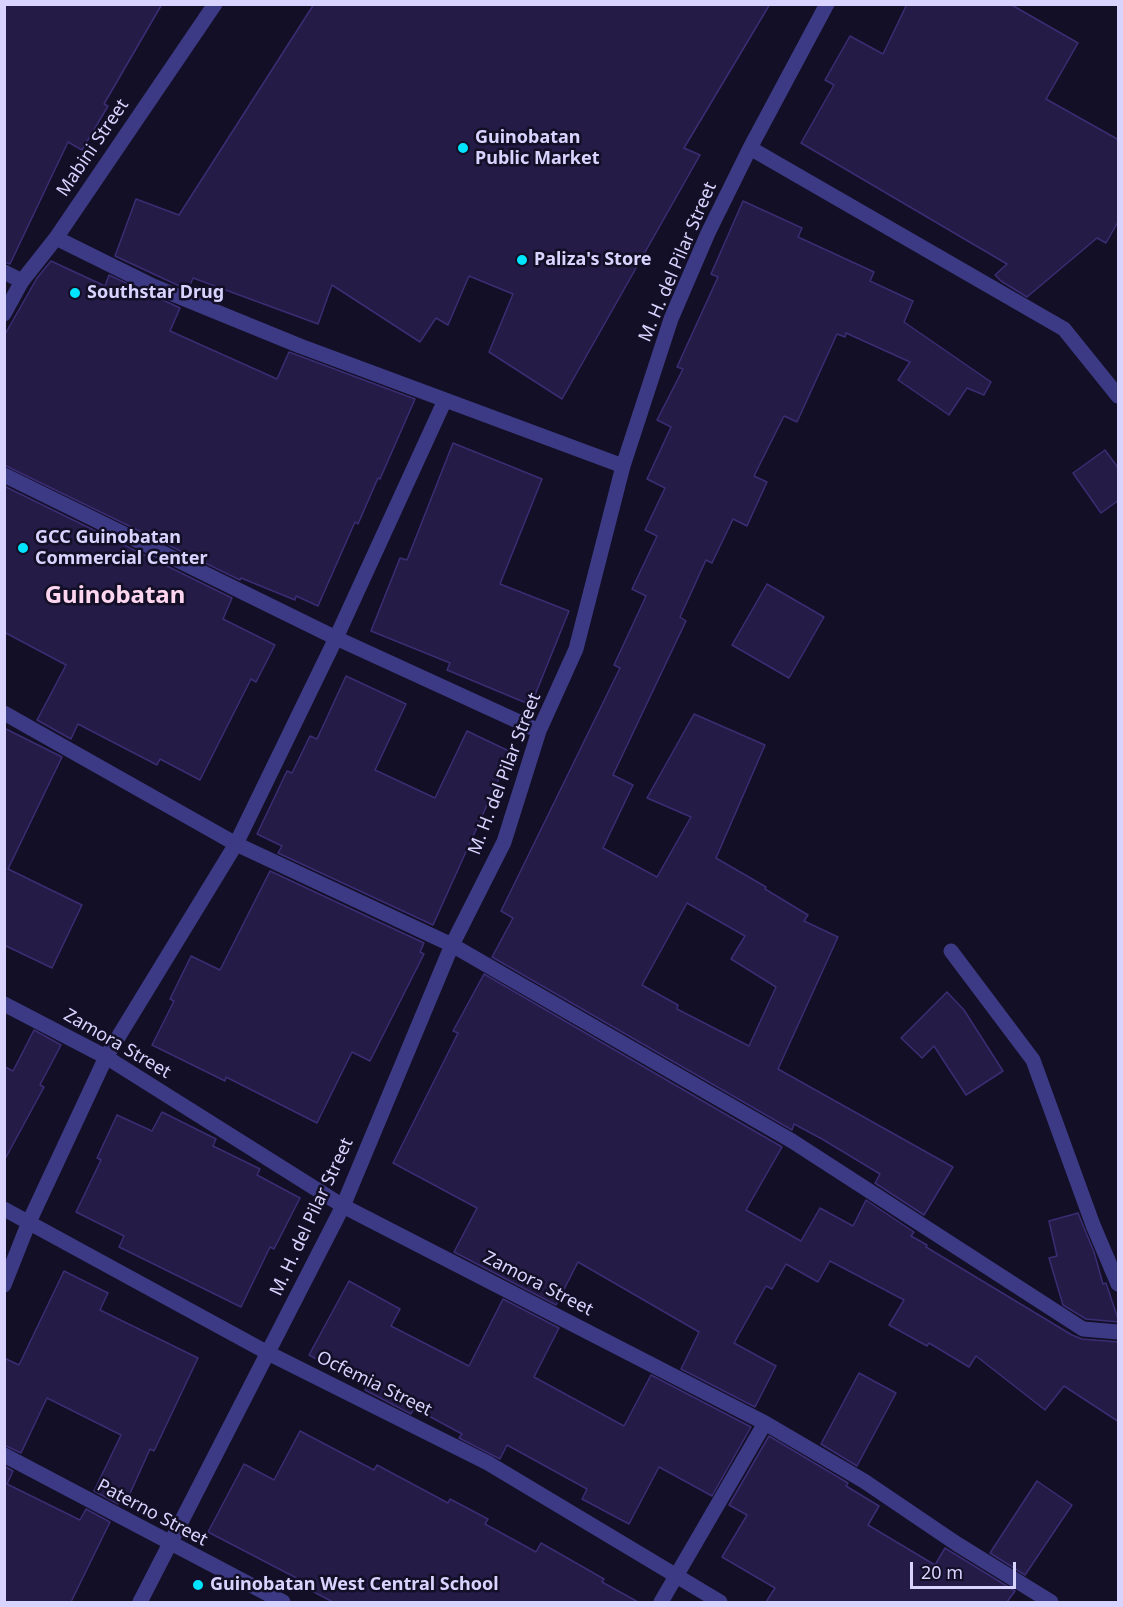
<!DOCTYPE html>
<html>
<head>
<meta charset="utf-8">
<style>
  body { margin:0 }
  #map { position:relative; width:1123px; height:1607px; overflow:hidden; background:#130f26; font-family:"Noto Sans",sans-serif }
  canvas { display:block }
  .frame { position:absolute; inset:0; border:6px solid #d9d4ff; pointer-events:none }
  .scale { position:absolute; left:910px; top:1562px; width:106px; height:27px; box-sizing:border-box; border:3px solid #d9d4ff; border-top:0; padding-left:8px; font-size:18px; line-height:21px; white-space:nowrap; color:#d9d4ff; -webkit-text-stroke:4px #130f26; paint-order:stroke }
</style>
</head>
<body>
<div id="map">
<canvas width="1123" height="1607"></canvas>
<div class="frame"></div>
<div class="scale">20 m</div>
</div>
<script>
const context = document.querySelector('canvas').getContext('2d');
context.lineJoin = 'round';
function fill(path, color) { context.fillStyle = color; context.fill(path, 'evenodd'); }
const poly = rows => new Path2D(rows.map(r => 'M' + r).join(''));
function strokePath(path, color, width, dash) { context.strokeStyle = color; context.lineWidth = width; context.lineCap = dash ? 'butt' : 'round'; context.setLineDash(dash || []); context.stroke(path); }
function label(font, color, halo, rows, align = 'center') {
  context.font = font + ' "Noto Sans",sans-serif'; context.lineWidth = 5; context.setLineDash([]); context.textBaseline = 'middle'; context.strokeStyle = halo; context.fillStyle = color; for (const [text, x, y, turn = 0] of rows) {
    context.save(); context.translate(x, y); context.rotate((+turn || 0) * Math.PI / 180); context.textAlign = isNaN(turn) ? turn : align; if (halo) context.strokeText(text, 0, 0); context.fillText(text, 0, 0); context.restore();
  }
}
const building = poly([
  [4,4,162,4,104,104,108,106,82,150,68,142,10,264,4,262,4,4],
  [314,4,770,4,684,148,700,155,562,399,489,352,513,294,469,276,448,325,436,318,420,342,332,285,318,324,193,278,188,290,115,256,136,199,179,215,314,4],
  [907,4,1010,4,1078,43,1046,99,1119,140,1119,220,1106,243,1097,238,1027,297,1001,281,995,275,1007,264,801,143,834,85,825,80,850,36,883,54,907,4],
  [743,201,802,228,798,237,874,272,870,281,913,301,904,322,991,382,984,395,967,388,949,415,898,380,910,362,846,333,845,337,837,334,797,422,784,416,754,476,767,482,747,526,733,519,712,563,706,560,680,617,686,621,613,775,633,785,603,848,657,877,691,817,647,798,694,714,765,745,716,858,766,887,765,889,808,915,804,921,838,937,778,1069,953,1167,924,1215,875,1183,880,1174,822,1139,794,1124,792,1130,492,957,513,918,501,911,620,668,614,665,646,596,632,589,657,536,645,530,665,488,647,479,671,427,657,420,683,369,677,367,718,277,711,274,743,201],
  [687,903,745,936,731,959,776,987,749,1046,677,1009,678,1005,642,985,687,903],
  [51,261,105,286,109,275,180,308,170,331,277,379,289,352,415,399,380,479,378,478,358,524,355,522,318,606,296,596,295,600,241,578,240,580,4,465,4,336,37,278,51,261],
  [453,443,542,479,500,584,569,611,531,705,447,670,450,663,371,631,400,558,407,560,453,443],
  [1105,450,1119,469,1119,500,1101,513,1073,473,1105,450],
  [4,486,232,598,223,619,275,645,256,682,251,679,200,780,160,759,157,765,78,724,71,739,37,720,66,665,4,632,4,486],
  [767,584,824,617,789,678,732,645,767,584],
  [346,676,406,704,375,770,435,798,467,731,511,752,433,925,278,853,282,846,257,834,287,771,292,773,310,736,317,739,346,676],
  [4,728,62,757,8,869,82,905,52,968,4,945,4,728],
  [270,871,424,943,420,952,424,954,370,1061,352,1052,317,1123,226,1077,225,1081,152,1045,174,1001,170,999,191,956,220,970,270,871],
  [484,974,782,1147,746,1210,801,1241,820,1208,853,1226,866,1200,914,1232,911,1236,927,1245,926,1247,1072,1335,1082,1339,1119,1342,1119,1422,1064,1386,1045,1410,976,1356,969,1367,929,1343,927,1346,889,1325,904,1300,830,1261,818,1282,786,1264,772,1289,766,1286,734,1343,776,1366,755,1407,681,1369,699,1332,578,1262,556,1305,454,1252,477,1208,393,1163,458,1033,453,1031,484,974],
  [947,992,964,1010,1003,1071,966,1095,934,1046,922,1058,901,1038,947,992],
  [34,1030,61,1045,40,1085,44,1087,4,1161,5,1067,13,1071,34,1030],
  [162,1112,216,1139,213,1146,260,1169,257,1175,300,1198,274,1249,270,1247,241,1307,119,1247,124,1236,76,1212,101,1160,97,1158,117,1115,152,1131,162,1112],
  [1078,1213,1094,1252,1103,1284,1106,1283,1119,1322,1086,1319,1063,1305,1049,1258,1057,1256,1049,1221,1078,1213],
  [64,1271,108,1293,100,1310,198,1358,154,1451,150,1449,128,1498,123,1495,118,1504,94,1491,121,1435,47,1398,21,1453,4,1445,4,1358,19,1365,64,1271],
  [349,1281,400,1309,391,1326,469,1366,503,1299,559,1328,534,1377,624,1426,651,1375,751,1427,712,1496,659,1467,629,1524,582,1499,587,1489,507,1445,500,1459,459,1438,462,1434,414,1408,411,1414,365,1390,367,1387,309,1355,349,1281],
  [859,1373,896,1393,857,1466,821,1444,859,1373],
  [300,1431,374,1470,377,1465,448,1503,450,1499,488,1519,485,1524,536,1552,541,1543,604,1579,602,1582,638,1602,333,1602,306,1588,308,1584,208,1532,244,1464,274,1480,300,1431],
  [769,1436,848,1483,846,1486,879,1506,868,1525,935,1565,945,1548,1015,1591,1007,1602,766,1602,775,1588,722,1557,747,1515,729,1505,769,1436],
  [4,1466,13,1471,7,1484,80,1520,86,1509,110,1522,71,1602,4,1602,4,1466],
  [1037,1481,1072,1505,1025,1575,990,1553,1037,1481]
]);
fill(building, '#241b47');
strokePath(building, '#3b2d73', 1.5);
strokePath(poly([
  [750,148,1064,329,1118,396],
  [56,238,153,286,300,346,623,466],
  [4,272,22,281],
  [4,314,22,281,56,238,215,4],
  [4,475,336,638,539,731],
  [4,713,236,844,452,945,792,1141,1083,1329,1118,1332],
  [951,951,1033,1060,1093,1225,1118,1284],
  [4,1004,106,1057,343,1206,765,1423,864,1481,957,1544,1051,1602],
  [4,1209,268,1353,488,1463,720,1602],
  [4,1285,29,1222,106,1057,236,844,336,638,445,400],
  [4,1455,283,1602],
  [140,1602,343,1206,452,945,504,842,539,731,576,649,623,466,671,319,708,233,750,148,827,4],
  [661,1602,765,1423]
]), '#3d3a85', 15);
for (const [x, y, r, color] of [
  [463,148,6,"#00e5ff"],
  [522,260,6,"#00e5ff"],
  [75,293,6,"#00e5ff"],
  [23,548,6,"#00e5ff"],
  [198,1585,6,"#00e5ff"]
]) { const dot = new Path2D(); dot.arc(x, y, r, 0, 2 * Math.PI); context.fillStyle = color; context.fill(dot); strokePath(dot, '#130f26', 2); }
label('bold 18px', '#d9d4ff', '#130f26', [
  ["Guinobatan",475,138],
  ["Public Market",475,159],
  ["Paliza's Store",534,260],
  ["Southstar Drug",87,293],
  ["GCC Guinobatan",35,538],
  ["Commercial Center",35,559],
  ["Guinobatan West Central School",210,1585]
], 'left');
label('18px', '#d9d4ff', '#130f26', [
  ["Mabini Street",93,148,-56],
  ["M. H. del Pilar Street",678,262,-67],
  ["M. H. del Pilar Street",505,774,-69],
  ["Zamora Street",117,1044,30],
  ["M. H. del Pilar Street",312,1217,-65],
  ["Zamora Street",538,1284,27],
  ["Ocfemia Street",374,1384,26],
  ["Paterno Street",152,1513,28]
]);
label('bold 24px', '#ffd6f0', '#130f26', [
  ["Guinobatan",115,596]
]);
</script>
</body>
</html>
